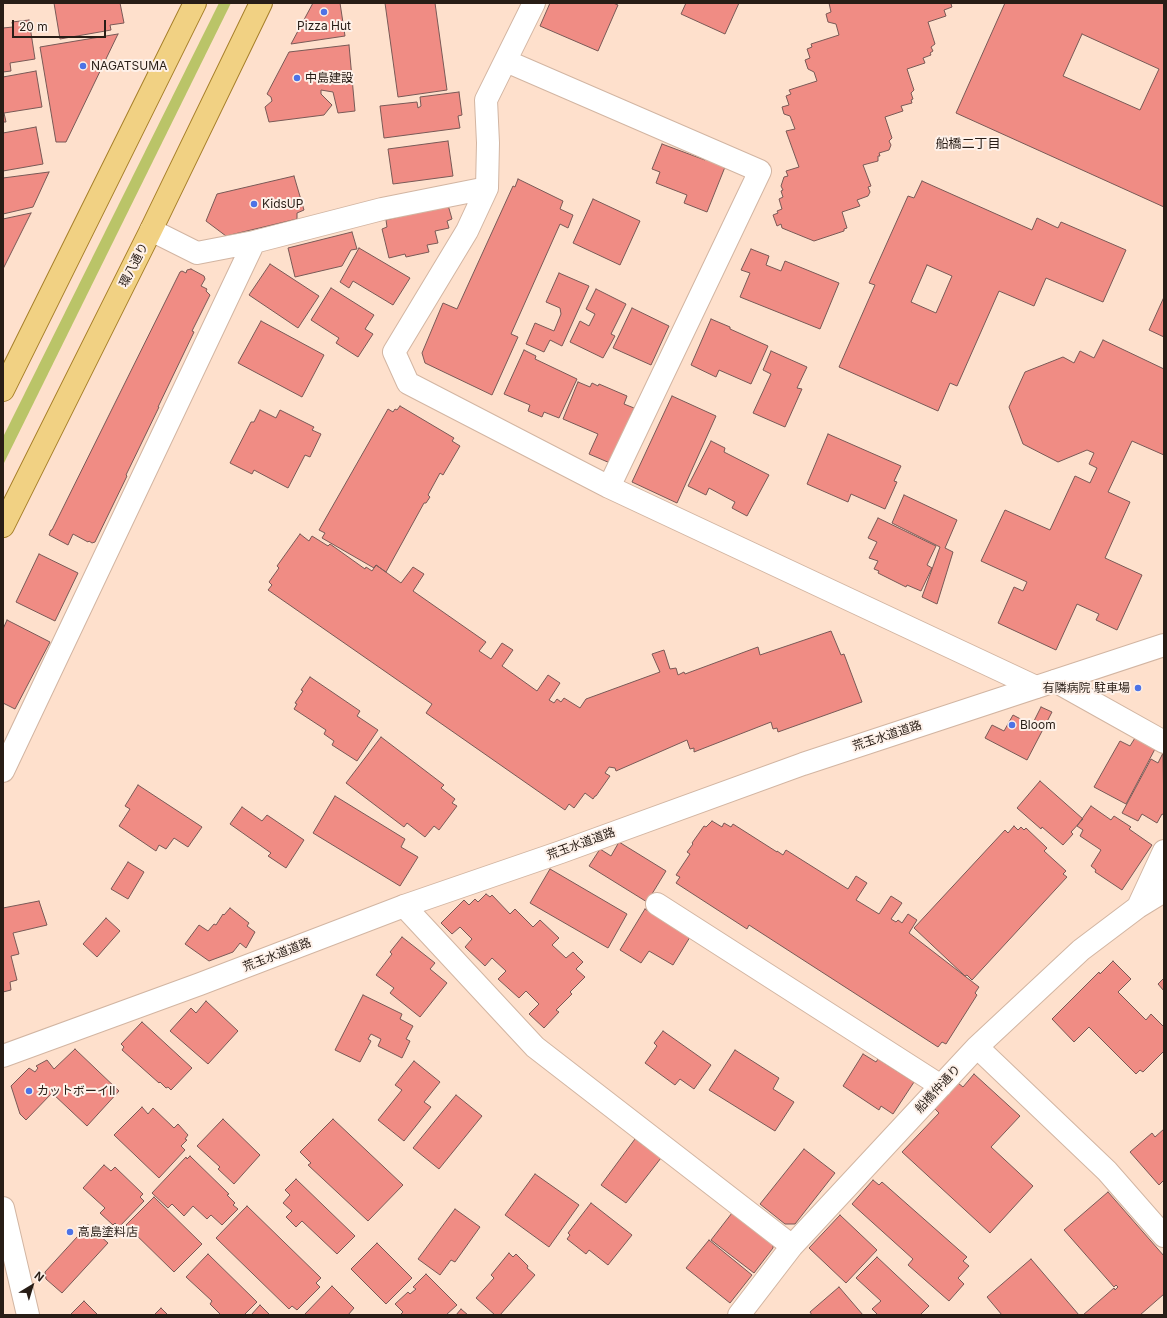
<!DOCTYPE html>
<html>
<head>
<meta charset="utf-8">
<style>
  body { margin:0 }
  #map { position:relative; width:1167px; height:1318px; overflow:hidden; background:#fee0cc; font-family:Inter,sans-serif }
  canvas { display:block }
  .frame { position:absolute; inset:0; border:4px solid #281d16; pointer-events:none }
  .north { position:absolute; left:12px; top:1266px; width:40px; height:40px; -webkit-text-stroke:3px #fef1e9; paint-order:stroke; rotate:38deg; font-size:11px; font-weight:700; line-height:16px; text-align:center; color:#281d16 }
  .north::after { content:''; display:block; margin:auto; width:14px; height:18px; background:#281d16; clip-path:polygon(50% 0,100% 100%,50% 72%,0 100%) }
  .scale { position:absolute; left:12px; top:20px; width:94px; height:18px; box-sizing:border-box; border:2px solid #281d16; border-top:0; padding-left:5px; font-size:12px; line-height:14px; white-space:nowrap; color:#281d16; -webkit-text-stroke:3px #fef1e9; paint-order:stroke }
</style>
</head>
<body>
<div id="map">
<canvas width="1167" height="1318"></canvas>
<div class="frame"></div>
<div class="north">N</div>
<div class="scale">20 m</div>
</div>
<script>
const context = document.querySelector('canvas').getContext('2d');
context.lineJoin = 'round';
function fill(path, color) { context.fillStyle = color; context.fill(path, 'evenodd'); }
const poly = rows => new Path2D(rows.map(r => 'M' + r).join(''));
function strokePath(path, color, width, dash) { context.strokeStyle = color; context.lineWidth = width; context.lineCap = dash ? 'butt' : 'round'; context.setLineDash(dash || []); context.stroke(path); }
function label(font, color, halo, rows, align = 'center') {
  context.font = font + ' Inter,"Noto Sans JP",sans-serif'; context.lineWidth = 4; context.setLineDash([]); context.textBaseline = 'middle'; context.strokeStyle = halo; context.fillStyle = color; for (const [text, x, y, turn = 0] of rows) {
    context.save(); context.translate(x, y); context.rotate((+turn || 0) * Math.PI / 180); context.textAlign = isNaN(turn) ? turn : align; if (halo) context.strokeText(text, 0, 0); context.fillText(text, 0, 0); context.restore();
  }
}
fill(poly([
  [219,3,231,3,3,465,3,437]
]), '#bac468');
const building = poly([
  [54,3,120,3,124,23,110,25,111,30,60,39,54,3],
  [313,3,340,3,345,36,291,44,313,3],
  [385,3,435,3,447,90,398,97,385,3],
  [550,3,613,3,618,5,598,51,540,26,550,3],
  [686,3,739,3,725,34,681,14,686,3],
  [829,3,954,3,951,4,952,7,944,10,946,16,928,22,935,44,931,47,933,51,930,53,931,55,923,58,925,63,907,69,914,90,911,93,913,99,911,100,912,103,901,106,903,111,885,117,892,138,889,141,891,145,889,150,879,153,880,156,878,156,878,161,863,165,871,186,868,187,870,192,868,196,857,200,860,206,842,212,847,228,844,229,844,231,814,241,782,228,781,224,777,226,773,215,778,213,777,211,782,209,779,199,783,197,781,191,783,190,781,186,784,177,788,176,786,171,799,167,786,131,795,129,790,116,784,114,782,107,789,105,786,96,791,94,789,90,817,81,814,72,808,69,805,60,810,58,807,49,812,47,811,44,839,35,836,24,828,22,826,14,831,12,829,3],
  [1005,3,1164,3,1164,207,956,113,1005,3],
  [1082,34,1159,69,1140,110,1063,76,1082,34],
  [29,20,35,59,10,63,11,71,3,72,3,28,13,27,12,22,29,20],
  [118,34,66,142,56,142,40,47,118,34],
  [349,45,355,111,338,113,333,92,321,90,321,94,332,105,324,115,269,122,265,107,272,101,271,97,267,94,289,52,349,45],
  [36,71,42,107,4,113,6,122,3,122,3,77,36,71],
  [459,92,462,115,458,116,460,128,384,138,380,106,417,102,418,108,421,106,420,97,459,92],
  [36,127,43,164,3,171,3,133,36,127],
  [448,141,453,176,393,184,388,149,448,141],
  [662,144,705,160,707,155,727,162,707,212,684,203,687,195,656,183,660,172,652,169,662,144],
  [49,172,33,207,3,214,3,178,49,172],
  [294,176,304,210,297,213,297,219,226,236,206,221,217,194,294,176],
  [518,179,563,201,560,209,573,215,568,228,560,224,511,334,518,337,492,395,425,363,422,353,443,303,457,309,513,186,515,187,518,179],
  [922,181,1032,230,1037,218,1058,228,1061,222,1126,250,1103,302,1046,278,1034,306,999,291,957,386,950,383,938,411,839,367,875,285,869,283,908,196,914,198,922,181],
  [927,265,952,276,936,313,911,302,927,265],
  [593,199,640,221,620,265,573,243,593,199],
  [448,205,452,219,447,221,449,228,435,231,438,243,427,245,429,252,406,257,405,254,389,258,382,229,387,227,386,220,448,205],
  [31,213,3,269,3,219,31,213],
  [352,232,357,249,351,250,342,266,295,277,288,248,352,232],
  [359,248,410,278,393,305,353,281,349,288,340,282,359,248],
  [751,249,769,256,766,265,781,271,785,261,839,283,820,329,740,297,750,273,741,270,751,249],
  [270,264,319,296,298,328,249,295,270,264],
  [191,269,204,276,205,279,201,286,207,289,206,291,210,295,192,331,194,332,158,407,159,407,126,475,127,476,95,542,92,543,89,541,88,542,73,534,68,545,49,535,51,530,52,530,180,272,182,271,186,273,187,270,191,269],
  [559,273,589,286,562,346,550,340,544,352,526,344,535,323,554,331,561,314,560,308,546,302,559,273],
  [331,288,374,315,365,329,373,334,358,357,336,343,339,338,311,320,331,288],
  [596,289,626,304,611,334,615,336,603,358,570,342,580,321,589,326,595,314,586,309,596,289],
  [1164,297,1164,337,1149,330,1164,297],
  [632,308,669,326,651,365,613,348,632,308],
  [711,319,730,327,730,329,768,346,751,384,719,370,716,377,691,365,711,319],
  [261,321,324,355,302,397,238,363,261,321],
  [1103,340,1164,369,1164,455,1132,441,1108,492,1130,502,1105,558,1142,575,1117,630,1096,620,1099,614,1077,604,1056,650,998,623,1014,587,1023,591,1027,582,981,561,1005,510,1050,530,1075,476,1090,483,1097,468,1089,464,1094,453,1087,450,1058,462,1023,444,1009,407,1025,372,1063,357,1074,363,1080,351,1094,358,1103,340],
  [524,350,536,356,535,359,577,379,559,418,544,412,542,417,528,411,530,405,504,394,524,350],
  [771,351,807,367,797,388,802,389,785,427,753,413,771,374,763,370,771,351],
  [578,382,590,387,592,383,598,386,599,384,627,396,624,404,634,408,610,463,589,454,598,434,563,419,578,382],
  [672,396,716,416,677,503,632,482,672,396],
  [400,406,454,438,452,441,460,446,443,475,440,473,428,495,430,497,426,503,424,503,386,572,376,565,374,568,322,538,325,533,319,530,388,409,393,412,395,409,397,410,400,406],
  [260,410,276,418,280,410,314,427,312,430,321,434,310,457,305,455,288,488,254,470,252,474,230,463,251,422,254,422,260,410],
  [828,434,901,466,894,481,897,482,885,509,851,494,848,502,807,484,828,434],
  [711,441,725,448,724,452,769,475,747,516,732,508,735,502,709,488,706,495,688,486,711,441],
  [904,495,957,520,945,548,953,552,937,604,922,597,940,547,892,523,904,495],
  [878,518,936,546,927,565,932,568,921,591,907,585,906,587,878,573,879,571,874,569,878,561,869,558,877,542,868,538,878,518],
  [300,534,309,541,312,536,328,546,330,544,365,569,366,567,372,571,376,565,401,583,413,567,424,574,413,591,486,642,479,651,491,659,502,643,513,650,502,666,537,691,548,675,560,683,549,700,554,703,557,699,561,702,564,698,580,708,586,699,660,672,652,654,664,650,670,669,676,668,678,675,684,672,685,674,758,647,760,655,831,631,841,655,844,654,862,702,778,732,777,728,773,729,771,722,694,752,694,748,690,749,687,740,616,771,615,768,609,767,605,773,610,776,596,796,595,796,593,799,585,793,574,808,569,804,565,810,426,713,432,704,268,590,272,585,269,582,279,568,277,566,300,534],
  [39,554,78,573,55,621,16,602,39,554],
  [7,620,50,642,15,709,3,703,3,629,7,620],
  [310,677,360,711,357,716,378,730,357,761,332,745,334,741,324,734,326,730,294,709,297,704,295,703,303,691,301,690,310,677],
  [1041,707,1052,712,1027,760,985,738,992,725,1004,731,1013,715,1032,725,1041,707],
  [381,737,444,785,441,788,455,799,452,803,457,806,439,830,434,826,425,837,407,823,404,827,346,783,381,737],
  [1135,738,1155,749,1126,804,1094,787,1120,741,1130,746,1135,738],
  [1163,753,1164,815,1162,814,1157,823,1142,814,1138,821,1122,813,1151,759,1158,763,1163,753],
  [1040,781,1083,819,1071,832,1073,834,1063,845,1042,827,1041,829,1017,808,1040,781],
  [138,785,202,827,188,847,174,838,166,849,159,845,156,851,119,826,130,809,125,806,138,785],
  [335,796,405,839,401,847,418,857,400,886,313,833,335,796],
  [1091,806,1111,820,1114,816,1131,827,1129,829,1152,845,1122,890,1095,872,1096,870,1091,866,1101,850,1080,836,1083,830,1077,826,1091,806],
  [242,807,262,821,267,815,304,840,286,868,268,856,271,853,230,824,242,807],
  [712,821,722,827,724,823,731,827,733,824,777,852,777,851,783,855,786,850,848,889,856,876,867,883,856,900,879,914,891,896,902,903,891,919,896,922,898,920,902,923,908,914,917,920,909,933,979,987,975,993,977,995,946,1044,942,1042,938,1047,749,925,747,929,676,883,680,877,676,875,690,854,687,852,693,844,692,843,704,826,706,827,712,821],
  [1014,826,1018,830,1021,827,1024,830,1026,828,1047,848,1044,851,1066,871,1063,874,1067,877,972,980,967,975,965,976,914,928,1005,830,1008,833,1014,826],
  [619,842,666,871,647,902,589,866,600,849,611,856,619,842],
  [128,862,144,872,128,899,111,889,128,862],
  [550,869,627,914,608,948,530,903,550,869],
  [486,894,490,897,492,895,510,914,515,909,533,927,540,920,559,938,552,945,566,958,573,952,583,962,576,969,585,977,570,992,572,994,556,1010,559,1012,544,1028,529,1014,539,1004,526,991,519,998,498,979,506,971,492,958,485,966,465,947,472,939,460,927,452,934,441,923,464,900,469,905,475,899,478,902,486,894],
  [39,901,47,925,13,933,19,954,11,956,17,980,10,982,11,990,3,992,3,908,39,901],
  [230,908,249,923,247,926,255,932,246,948,240,943,233,952,209,961,185,944,199,925,208,931,214,924,216,925,223,914,224,915,230,908],
  [645,909,690,937,673,965,649,951,641,963,620,950,645,909],
  [106,918,120,931,97,957,83,944,106,918],
  [402,937,435,963,430,969,447,983,420,1017,390,993,394,988,376,975,392,954,390,952,402,937],
  [1113,961,1131,979,1118,992,1146,1020,1151,1014,1164,1027,1164,1051,1143,1072,1140,1070,1136,1074,1089,1027,1074,1042,1052,1019,1099,972,1100,974,1113,961],
  [1164,978,1164,991,1158,984,1164,978],
  [363,995,402,1014,400,1019,413,1026,406,1039,410,1041,402,1058,378,1046,381,1039,371,1034,368,1039,371,1041,360,1062,335,1050,363,995],
  [206,1001,238,1031,208,1064,170,1031,191,1008,196,1013,206,1001],
  [142,1022,192,1068,171,1090,168,1087,166,1088,160,1082,159,1083,122,1050,124,1047,121,1044,142,1022],
  [663,1031,711,1065,694,1089,680,1079,675,1085,645,1063,657,1046,654,1043,663,1031],
  [75,1049,119,1091,87,1126,52,1093,26,1120,20,1114,11,1086,29,1068,35,1072,38,1068,36,1066,47,1060,54,1069,75,1049],
  [735,1050,779,1078,773,1089,794,1102,775,1131,709,1090,735,1050],
  [863,1054,876,1062,878,1059,914,1082,893,1114,881,1106,879,1110,843,1086,863,1054],
  [414,1061,440,1082,424,1102,431,1107,404,1141,378,1120,402,1090,395,1085,414,1061],
  [974,1074,1020,1116,991,1147,1033,1186,990,1233,902,1152,939,1113,935,1109,958,1083,963,1087,974,1074],
  [456,1095,482,1116,439,1169,413,1148,456,1095],
  [142,1107,148,1114,153,1108,174,1128,178,1124,188,1135,185,1139,187,1140,181,1146,185,1150,159,1178,114,1135,142,1107],
  [223,1119,260,1155,234,1184,218,1169,220,1167,197,1146,223,1119],
  [333,1119,403,1185,368,1221,308,1165,311,1163,300,1152,333,1119],
  [1164,1129,1164,1180,1159,1185,1130,1152,1152,1133,1155,1137,1164,1129],
  [635,1139,661,1158,626,1203,601,1185,635,1139],
  [804,1149,835,1173,795,1224,785,1224,760,1204,804,1149],
  [190,1156,229,1194,227,1195,235,1203,233,1205,238,1209,222,1225,211,1215,207,1219,193,1206,184,1216,172,1204,168,1208,152,1193,186,1157,187,1159,190,1156],
  [104,1165,111,1171,115,1167,143,1194,140,1197,144,1201,119,1227,115,1223,113,1225,100,1213,105,1208,83,1188,104,1165],
  [535,1174,579,1205,549,1247,505,1215,535,1174],
  [296,1179,355,1236,337,1254,302,1221,296,1227,286,1217,292,1211,283,1203,290,1195,285,1190,296,1179],
  [873,1180,879,1185,882,1182,967,1257,963,1261,969,1266,958,1278,964,1284,949,1301,908,1265,913,1259,852,1204,873,1180],
  [1108,1192,1164,1256,1164,1294,1140,1315,1083,1315,1114,1288,1115,1290,1118,1287,1116,1285,1114,1287,1064,1230,1108,1192],
  [154,1197,202,1244,174,1272,126,1225,154,1197],
  [591,1203,632,1235,608,1265,589,1250,586,1254,567,1239,570,1235,568,1233,591,1203],
  [247,1206,321,1278,316,1283,320,1287,297,1310,292,1306,289,1309,216,1238,247,1206],
  [455,1209,480,1227,455,1262,451,1260,440,1275,418,1259,455,1209],
  [732,1213,773,1242,773,1248,754,1273,711,1240,732,1213],
  [840,1215,877,1250,846,1283,809,1248,840,1215],
  [88,1225,108,1243,62,1293,46,1279,45,1272,88,1225],
  [709,1240,752,1275,730,1303,686,1268,709,1240],
  [377,1243,412,1278,386,1304,351,1269,377,1243],
  [509,1253,513,1257,516,1254,528,1266,527,1268,535,1275,500,1315,495,1315,476,1298,494,1278,491,1275,509,1253],
  [208,1254,257,1302,244,1315,221,1315,210,1304,212,1301,186,1277,208,1254],
  [877,1257,929,1306,920,1315,878,1315,872,1309,881,1301,856,1278,877,1257],
  [1031,1259,1079,1315,1002,1315,987,1297,1031,1259],
  [426,1274,457,1305,446,1315,402,1315,401,1314,403,1312,395,1304,408,1292,410,1294,416,1289,413,1287,426,1274],
  [332,1286,354,1308,348,1315,304,1315,332,1286],
  [839,1287,863,1315,812,1315,810,1312,839,1287],
  [84,1301,98,1315,70,1315,84,1301],
  [260,1305,270,1315,251,1315,260,1305],
  [161,1308,168,1315,154,1315,161,1308],
  [461,1309,468,1315,456,1315,461,1309]
]);
fill(building, '#f08c84');
strokePath(building, '#795956', 1);
const street = poly([
  [534,3,486,100,488,143,487,188,467,231,394,352,408,383,609,487,1036,687],
  [506,61,760,171,609,487],
  [151,230,197,253,254,242,382,209,487,188],
  [1055,681,1164,742],
  [3,771,254,242],
  [657,904,941,1086],
  [404,906,535,1047,792,1246],
  [1138,907,1164,851],
  [977,1047,1107,1171,1164,1236],
  [739,1315,792,1246,977,1047,1081,950,1138,907,1164,891]
]);
const secondary = poly([
  [3,1056,200,984,404,906,561,852,803,764,1164,645],
  [3,1208,28,1315]
]);
const primary = poly([
  [3,390,195,3],
  [3,526,151,230,261,3]
]);
strokePath(street, '#d2b5a2', 24);
strokePath(secondary, '#d2b5a2', 24);
strokePath(primary, '#a57e28', 24);
strokePath(street, '#fff', 22);
strokePath(secondary, '#fff', 22);
strokePath(primary, '#f1d183', 22);
for (const [x, y, r, color] of [
  [324,12,4,"#4d73e6"],
  [83,66,4,"#4d73e6"],
  [297,78,4,"#4d73e6"],
  [254,204,4,"#4d73e6"],
  [1138,688,4,"#4d73e6"],
  [1012,725,4,"#4d73e6"],
  [29,1091,4,"#4d73e6"],
  [70,1232,4,"#4d73e6"]
]) { const dot = new Path2D(); dot.arc(x, y, r, 0, 2 * Math.PI); context.fillStyle = color; context.fill(dot); strokePath(dot, '#fef1e9', 1.5); }
label('12px', '#281d16', '#fef1e9', [
  ["Pizza Hut",324,26,"center"],
  ["NAGATSUMA",91,66],
  ["中島建設",305,78],
  ["KidsUP",262,204],
  ["有隣病院 駐車場",1130,688,"right"],
  ["Bloom",1020,725],
  ["カットボーイII",37,1091],
  ["高島塗料店",78,1232]
], 'left');
label('12px', '#281d16', '#fef1e9', [
  ["環八通り",134,265,-63],
  ["荒玉水道道路",887,736,-18],
  ["荒玉水道道路",581,844,-20],
  ["荒玉水道道路",277,955,-21],
  ["船橋仲通り",938,1089,-47]
]);
label('13px', '#281d16', '#fef1e9', [
  ["船橋二丁目",968,144]
]);
</script>
</body>
</html>
